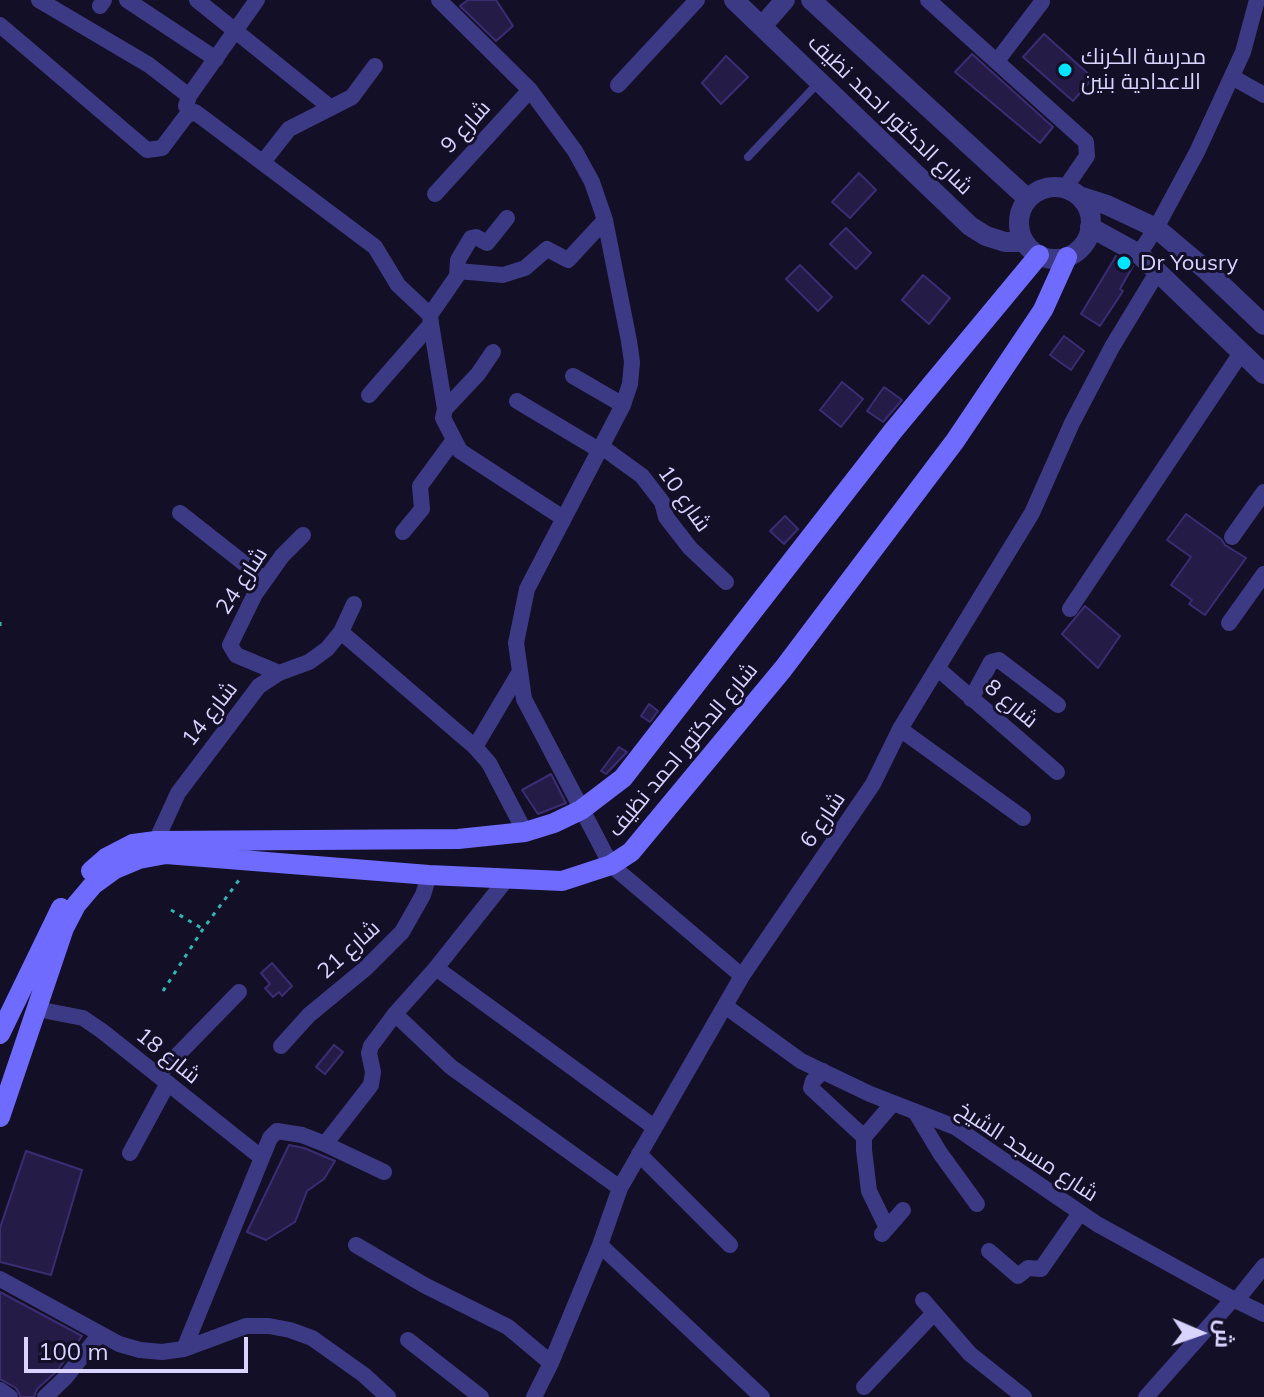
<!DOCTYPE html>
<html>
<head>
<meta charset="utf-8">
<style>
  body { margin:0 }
  #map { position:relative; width:1264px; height:1397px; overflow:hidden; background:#130f26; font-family:Mulish,Cairo,sans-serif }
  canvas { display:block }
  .north { position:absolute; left:1160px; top:1293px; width:80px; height:80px; -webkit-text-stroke:6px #130f26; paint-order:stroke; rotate:92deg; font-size:22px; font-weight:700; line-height:32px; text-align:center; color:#d9d4ff }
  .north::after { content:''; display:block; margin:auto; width:28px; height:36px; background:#d9d4ff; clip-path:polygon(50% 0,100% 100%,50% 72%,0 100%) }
  .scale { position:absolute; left:24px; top:1337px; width:224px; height:36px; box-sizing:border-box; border:4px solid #d9d4ff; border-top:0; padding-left:10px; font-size:24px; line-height:28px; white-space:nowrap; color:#d9d4ff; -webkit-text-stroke:6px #130f26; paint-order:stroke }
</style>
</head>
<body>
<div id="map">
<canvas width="1264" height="1397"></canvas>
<div class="north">ش</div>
<div class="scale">100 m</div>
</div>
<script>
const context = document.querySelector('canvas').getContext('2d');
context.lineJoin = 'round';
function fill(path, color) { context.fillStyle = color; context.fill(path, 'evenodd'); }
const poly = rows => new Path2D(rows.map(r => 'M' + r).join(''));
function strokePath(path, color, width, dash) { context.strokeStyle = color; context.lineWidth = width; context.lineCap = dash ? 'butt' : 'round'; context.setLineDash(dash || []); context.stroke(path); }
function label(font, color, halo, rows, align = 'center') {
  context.font = font + ' Mulish,Cairo,sans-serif'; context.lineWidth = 6; context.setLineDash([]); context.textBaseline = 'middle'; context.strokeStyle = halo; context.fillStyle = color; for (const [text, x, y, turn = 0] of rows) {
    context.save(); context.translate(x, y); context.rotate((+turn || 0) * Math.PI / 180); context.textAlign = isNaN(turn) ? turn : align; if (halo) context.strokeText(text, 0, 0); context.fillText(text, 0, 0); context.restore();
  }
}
const building = poly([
  [468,0,496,0,513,26,496,41,460,6,468,0],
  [1044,34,1093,78,1073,101,1023,57,1044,34],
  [972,54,1053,127,1040,143,955,72,972,54],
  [726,56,748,77,721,104,702,83,726,56],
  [859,173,876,190,850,218,832,202,859,173],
  [846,228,871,253,856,269,830,244,846,228],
  [1116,256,1133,266,1120,289,1123,291,1100,326,1081,314,1116,256],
  [800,265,832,297,818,311,786,279,800,265],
  [923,275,950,298,929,324,902,300,923,275],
  [1064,336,1084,351,1071,370,1050,355,1064,336],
  [842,382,863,399,841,427,820,410,842,382],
  [884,387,902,400,883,422,867,411,884,387],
  [1186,514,1221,539,1225,545,1246,558,1205,615,1189,604,1192,600,1171,585,1191,557,1167,540,1186,514],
  [785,516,798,529,784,544,770,531,785,516],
  [1085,606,1120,636,1098,668,1062,634,1085,606],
  [649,704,658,711,650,722,641,716,649,704],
  [619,747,627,752,606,774,601,771,619,747],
  [551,774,566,803,538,814,522,790,551,774],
  [272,963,292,986,282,996,279,992,273,997,265,988,270,984,261,973,272,963],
  [334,1045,343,1052,325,1074,316,1067,334,1045],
  [289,1145,304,1148,335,1161,324,1179,307,1191,295,1222,266,1240,247,1232,289,1145],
  [26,1151,82,1170,51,1275,0,1262,0,1228,26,1151],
  [0,1292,82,1336,57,1371,37,1389,34,1397,21,1397,16,1388,0,1379,0,1292]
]);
fill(building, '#241b47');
strokePath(building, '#3b2d73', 2);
strokePath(poly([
  [0,622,0,627],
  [171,910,203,929],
  [163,991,203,929,242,876]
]), '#2fb8b0', 3, [4, 6]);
strokePath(poly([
  [748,157,819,82]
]), '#3d3a85', 8);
strokePath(poly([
  [39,0,149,65,189,96],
  [127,0,216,59],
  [197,0,331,108],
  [439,0,530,90,575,151,592,182,605,220,629,341,632,362,630,384,623,405,527,589,516,643,524,699,611,865,742,976],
  [928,0,1086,142,1087,156,1065,188],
  [100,6,104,0],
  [0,25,147,150,162,148,186,116,195,112,375,247,398,285,430,315,431,324,369,395],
  [997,61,1042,2],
  [1232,77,1264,95],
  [618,85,697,0],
  [186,106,189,96,257,0],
  [263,162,289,129,352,97,375,66],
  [435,194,530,90],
  [1139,254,1156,228,1197,152,1243,52,1257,0],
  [458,271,503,275,525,268,547,249,568,260,605,220],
  [430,315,457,276,458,260,471,238,476,237,487,243,507,218],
  [431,324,445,409],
  [493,352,478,374,445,409,443,418,460,451,563,518],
  [573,376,623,405],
  [517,401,599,450],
  [602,447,642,476,662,502,666,517,690,548,726,582],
  [180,513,264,579],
  [403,532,422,509,420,486,453,441],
  [1232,537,1264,492],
  [1070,609,1241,353],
  [1229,623,1264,574],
  [341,632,475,747,489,763,525,832],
  [937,668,1057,772],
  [279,673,236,655,230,645,255,594,282,556,303,535],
  [971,699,991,662,999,660,1058,705],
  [900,729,1023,818],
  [475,747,519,673],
  [156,841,178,793,259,686,279,673,309,662,327,649,341,632,354,604],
  [436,968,654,1127],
  [725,1006,801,1061,870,1094,955,1127,1097,1224,1233,1299,1264,1314],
  [37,1009,83,1018,102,1031,262,1158],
  [395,1014,451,1067,620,1188],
  [281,1046,309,1015,366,968,402,932,423,895,429,875],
  [823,1071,813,1081,811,1088,864,1137],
  [158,1075,239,992],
  [916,1113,940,1153,977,1204],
  [325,1144,371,1085,373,1072,369,1053,371,1046,395,1014,436,968,506,880],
  [130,1153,168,1083],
  [639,1154,730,1245],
  [887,1228,869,1191,864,1150,864,1137,893,1103],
  [882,1234,903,1210],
  [356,1245,424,1285,508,1327,551,1363],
  [600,1245,762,1397],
  [989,1251,1018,1276,1028,1268,1041,1269,1080,1213],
  [0,1279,119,1344,140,1350,162,1352,184,1349,246,1326,269,1326,290,1330,312,1338,364,1375,388,1397],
  [923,1300,970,1354,1024,1397],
  [1236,1301,1264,1266],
  [408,1340,481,1397],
  [184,1349,270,1138,277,1131,302,1135,325,1144,384,1172],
  [864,1387,934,1313],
  [0,1390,10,1397],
  [45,1397,65,1378,100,1334],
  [534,1397,551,1363,600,1245,620,1188,742,976,873,784,900,729,1032,513,1072,423,1112,347,1158,271],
  [1146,1397,1233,1299]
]), '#3d3a85', 16);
strokePath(poly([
  [734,0,970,226,986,236,1005,242,1024,242],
  [811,0,1028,199],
  [763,25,785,0],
  '1019 223a36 36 0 1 1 72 0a36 36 0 1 1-72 0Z',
  [1079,196,1107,205,1156,228,1206,270,1264,325],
  [1090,227,1139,254,1264,374]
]), '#3d3a85', 20);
strokePath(poly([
  [91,871,106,858,133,844,156,841,458,839,525,832,554,823,581,810,623,778,893,431,1039,255],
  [0,1034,61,908],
  [0,1117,64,928,76,905,93,885,115,869,139,859,166,854,429,875,562,881,611,865,631,852,783,669,955,441,1043,310,1067,257]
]), '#6f6bff', 20);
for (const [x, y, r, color] of [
  [1065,70,8,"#00e5ff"],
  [1124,263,8,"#00e5ff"]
]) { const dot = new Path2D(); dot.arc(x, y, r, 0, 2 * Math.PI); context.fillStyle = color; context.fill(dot); strokePath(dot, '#130f26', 3); }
label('22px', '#d9d4ff', '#130f26', [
  ["مدرسة الكرنك",1081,57],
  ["الاعدادية بنين",1081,82],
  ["Dr Yousry",1140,263]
], 'left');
label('22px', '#d9d4ff', '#130f26', [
  ["شارع الدكتور احمد نظيف",890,115,44],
  ["شارع 9",466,127,-48],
  ["شارع 10",684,499,55],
  ["شارع 24",242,581,-57],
  ["شارع 8",1011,704,40],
  ["شارع 14",210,714,-52],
  ["شارع الدكتور احمد نظيف",683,750,-50],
  ["شارع 6",823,820,-56],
  ["شارع 21",349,950,-42],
  ["شارع 18",168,1056,39],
  ["شارع مسجد الشيخ",1027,1152,33]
]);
</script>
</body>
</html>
